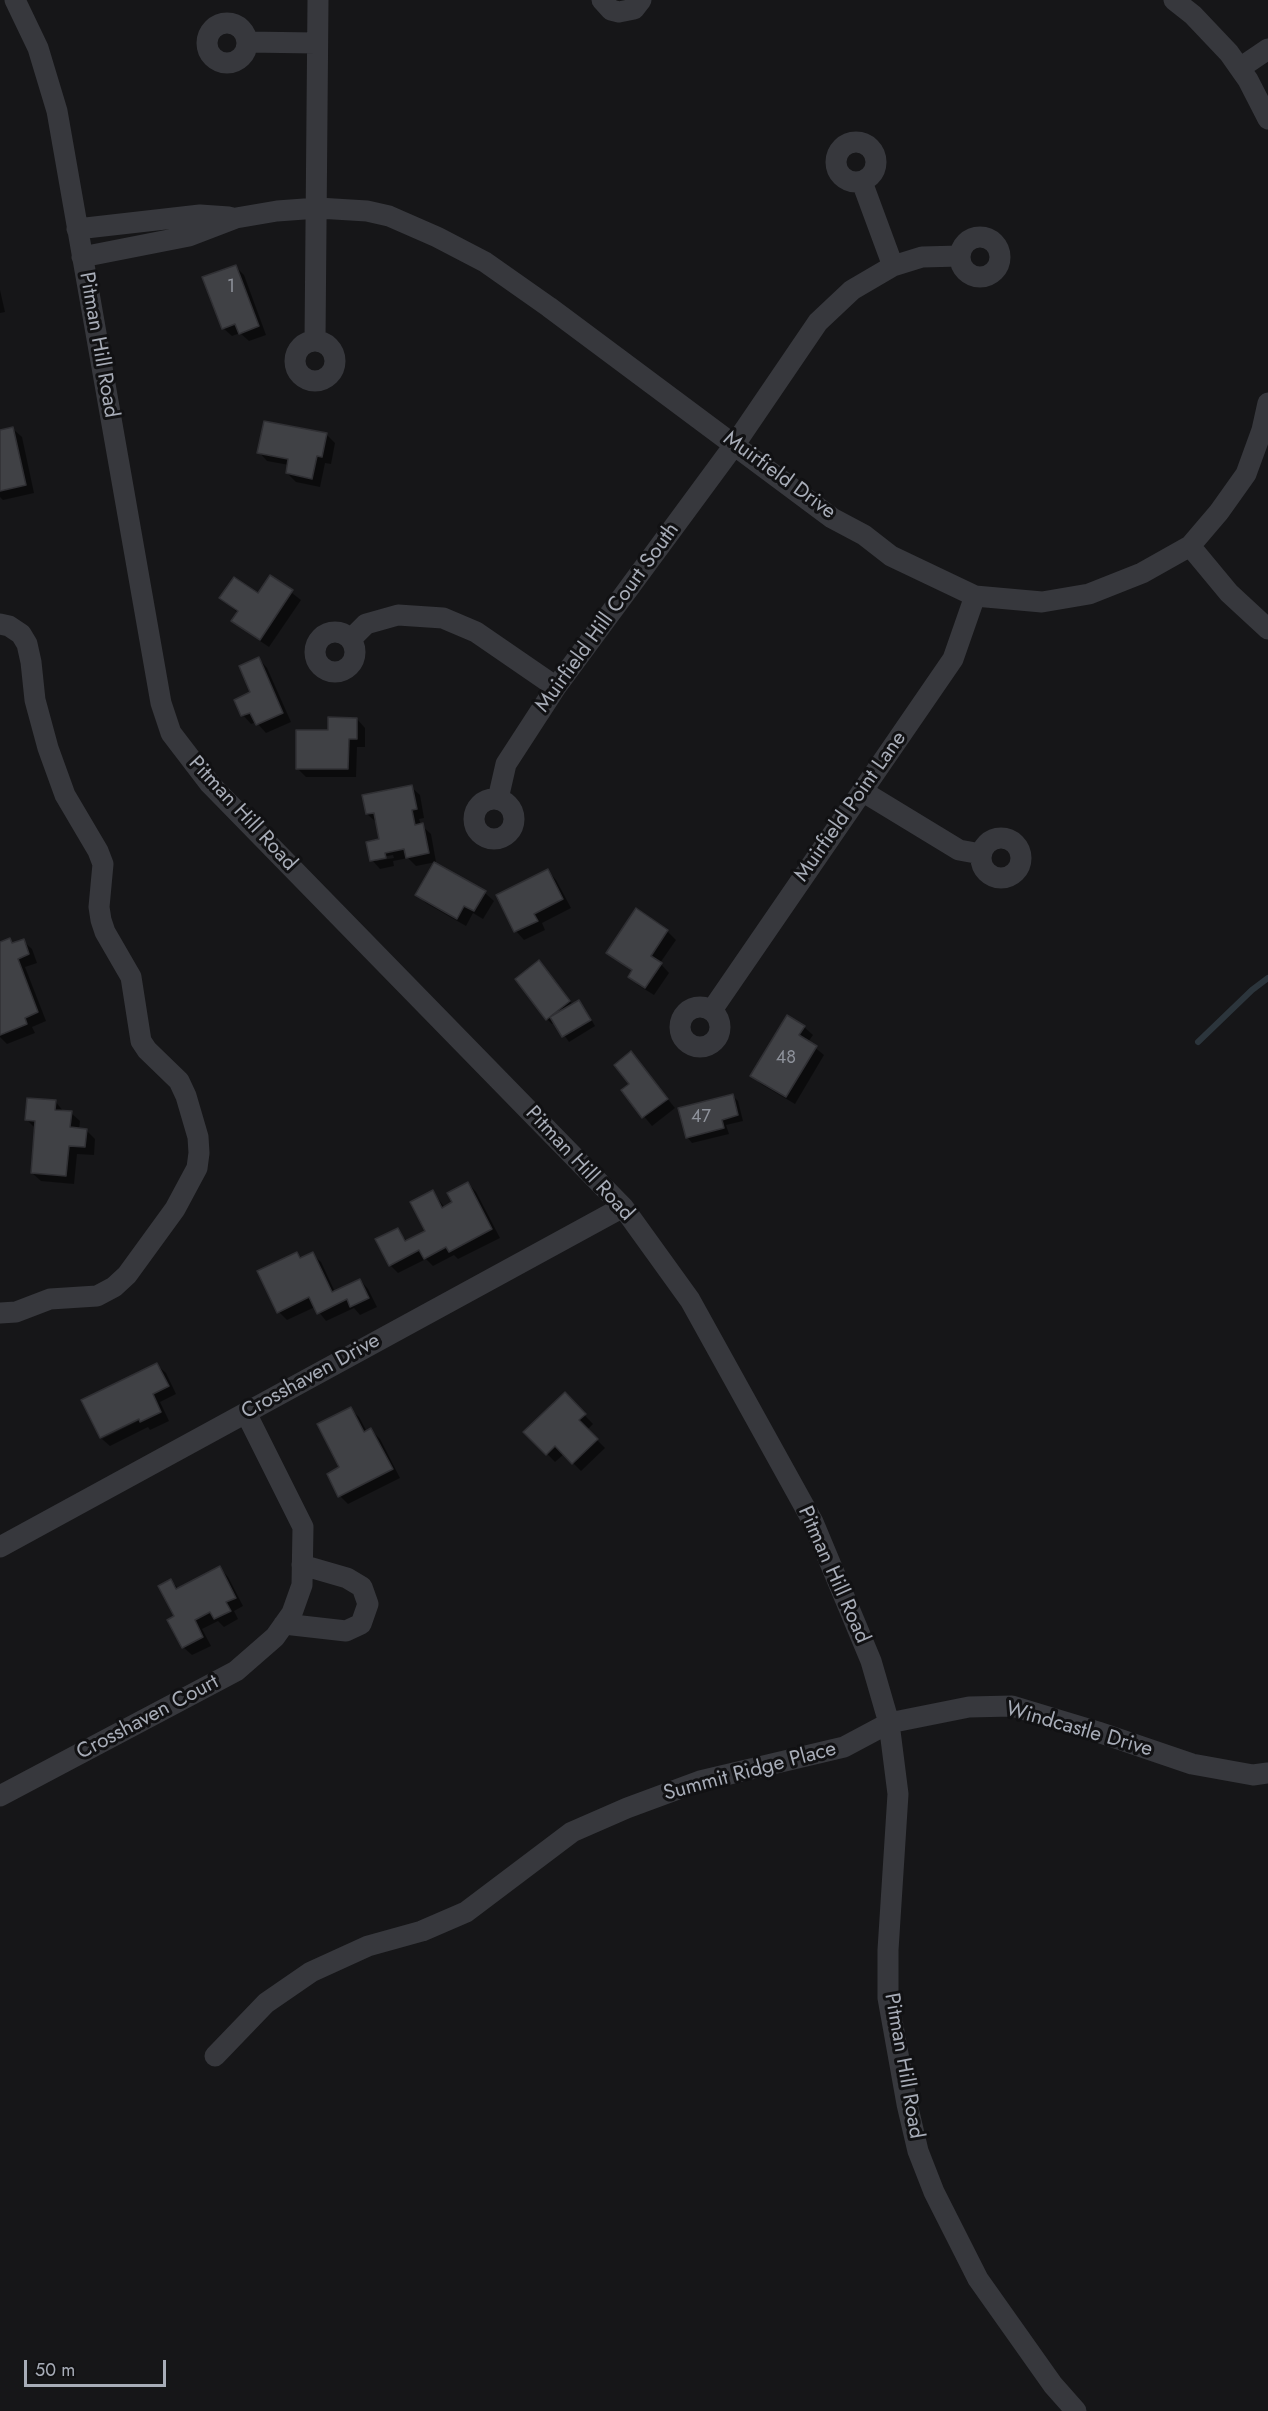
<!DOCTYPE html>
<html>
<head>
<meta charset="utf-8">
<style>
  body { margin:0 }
  #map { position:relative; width:1268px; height:2411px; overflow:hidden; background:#161618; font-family:Jost,sans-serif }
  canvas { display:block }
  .scale { position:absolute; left:24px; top:2360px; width:142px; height:27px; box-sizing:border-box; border:3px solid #a8adb8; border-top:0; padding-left:8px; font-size:18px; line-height:21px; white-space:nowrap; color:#a8adb8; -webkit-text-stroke:4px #111113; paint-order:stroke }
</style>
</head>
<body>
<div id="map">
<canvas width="1268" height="2411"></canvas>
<div class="scale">50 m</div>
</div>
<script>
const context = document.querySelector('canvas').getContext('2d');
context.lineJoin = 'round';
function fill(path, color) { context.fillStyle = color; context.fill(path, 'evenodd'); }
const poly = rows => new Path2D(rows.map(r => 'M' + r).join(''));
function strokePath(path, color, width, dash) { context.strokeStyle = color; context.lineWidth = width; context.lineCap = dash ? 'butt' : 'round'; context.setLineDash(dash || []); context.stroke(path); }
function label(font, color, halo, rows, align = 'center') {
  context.font = font + ' Jost,sans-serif'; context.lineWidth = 6; context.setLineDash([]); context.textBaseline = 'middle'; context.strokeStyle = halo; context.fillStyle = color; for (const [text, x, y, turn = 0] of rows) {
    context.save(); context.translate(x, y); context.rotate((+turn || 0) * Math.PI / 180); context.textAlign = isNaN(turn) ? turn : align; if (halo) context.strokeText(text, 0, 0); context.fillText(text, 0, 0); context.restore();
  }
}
fill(poly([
  [235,266,244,275,266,335,249,341,240,333,232,336,223,328],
  [0,290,5,312,0,313],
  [13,429,22,437,34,493,3,500,0,497,0,431],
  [326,434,335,443,331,464,325,463,320,487,296,482,287,473,289,465,267,461,259,452],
  [271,577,301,600,269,647,242,629,233,621,238,613,221,598,258,596],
  [259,659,267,668,291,722,266,733,256,722,251,724,243,715,252,693],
  [357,719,365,728,365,747,357,747,356,777,306,777,297,768,329,732],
  [411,787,420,795,424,818,419,819,421,825,431,834,436,862,416,866,408,858,393,861,394,866,380,869,372,860,381,841,376,822,367,814],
  [393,855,394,858,376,861,376,858],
  [435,864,485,893,494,901,483,919,473,913,466,926,426,903,417,895],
  [548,871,556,880,571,908,542,923,545,930,524,940,516,931,498,896],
  [637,910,667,931,676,940,660,963,669,973,654,995,638,985,630,976,633,972,608,953],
  [9,940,14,944,23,941,32,949,37,963,25,967,46,1021,32,1027,35,1033,7,1044,0,1037,0,944],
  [539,962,573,1005,579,1002,584,1007,595,1026,569,1042,555,1022,552,1024,547,1019],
  [804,1027,813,1035,808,1042,824,1055,795,1104,761,1084,752,1076],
  [631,1053,675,1108,652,1126,623,1091,631,1085],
  [732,1095,738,1101,743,1121,726,1125,729,1134,692,1143,687,1137],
  [55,1101,64,1112,71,1113,80,1121,79,1130,86,1130,95,1139,94,1155,77,1154,74,1184,41,1181,32,1173,35,1128,27,1120],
  [468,1183,476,1192,500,1238,458,1259,454,1255,433,1266,426,1259,398,1273,390,1265,397,1230,408,1242,427,1232,433,1192,445,1208,454,1203],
  [297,1253,302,1258,312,1254,321,1262,335,1292,360,1280,368,1289,377,1307,360,1315,354,1308,326,1321,315,1307,287,1320,279,1312],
  [157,1365,166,1373,176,1394,160,1402,169,1421,150,1430,148,1427,110,1446,102,1439,146,1417,145,1414,102,1436,102,1439,83,1401],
  [565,1395,593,1424,587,1430,605,1448,581,1471,564,1454,555,1462,526,1432],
  [350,1409,359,1417,367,1432,371,1430,380,1439,400,1478,348,1504,340,1496,341,1468],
  [220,1568,228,1577,243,1606,234,1611,238,1619,224,1627,218,1621,202,1629,211,1646,192,1655,183,1647,176,1617,171,1581,179,1589]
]), '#0007');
strokePath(poly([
  [1198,1042,1252,990,1268,978]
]), '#2c353c', 6);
const building = poly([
  [236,265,259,326,239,334,235,324,222,329,202,277,236,265],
  [264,421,327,433,322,457,317,456,312,479,286,473,288,459,257,453,264,421],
  [13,427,26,485,0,491,0,430,13,427],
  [270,575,293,590,260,640,231,621,238,611,219,598,234,577,258,593,270,575],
  [259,657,283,713,256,725,250,713,241,716,234,700,250,692,239,666,259,657],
  [328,717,357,718,357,739,349,739,348,769,296,769,296,730,328,730,328,717],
  [412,785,417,809,412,810,415,825,423,823,429,853,406,858,404,849,385,853,386,858,370,861,366,842,379,839,374,813,366,814,362,795,412,785],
  [434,862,486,891,474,911,464,906,457,919,415,895,434,862],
  [548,869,563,899,534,914,538,921,514,932,496,895,548,869],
  [636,908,668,930,651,956,662,963,645,988,628,977,632,970,606,953,636,908],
  [10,938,12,943,24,939,29,954,18,959,38,1012,25,1018,27,1024,0,1035,0,942,10,938],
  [539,960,570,1001,546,1020,515,979,539,960],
  [579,1000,591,1020,562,1037,550,1017,579,1000],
  [787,1015,805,1026,799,1035,817,1046,786,1097,750,1076,787,1015],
  [631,1051,668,1099,642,1118,621,1090,629,1084,614,1065,631,1051],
  [733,1094,738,1115,722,1120,724,1128,686,1138,678,1108,733,1094],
  [27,1098,56,1100,55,1110,72,1111,70,1127,87,1129,85,1147,69,1146,66,1176,31,1173,35,1121,25,1120,27,1098],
  [468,1182,492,1229,449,1252,446,1247,424,1259,419,1250,389,1266,375,1239,398,1228,405,1241,425,1231,410,1202,433,1190,442,1208,452,1202,447,1193,468,1182],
  [297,1252,300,1258,313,1252,332,1292,360,1279,369,1298,350,1307,347,1299,317,1314,309,1297,277,1313,257,1271,297,1252],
  [157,1363,169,1386,153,1394,161,1412,140,1422,139,1419,100,1438,81,1400,157,1363],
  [565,1392,586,1414,579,1420,598,1439,572,1464,555,1446,546,1455,523,1432,565,1392],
  [351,1407,364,1432,371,1428,393,1469,338,1497,327,1474,339,1467,317,1424,351,1407],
  [220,1566,236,1598,226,1602,231,1611,214,1619,210,1612,195,1620,203,1637,182,1648,167,1620,174,1616,158,1586,171,1579,176,1589,220,1566]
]);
fill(building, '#404145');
strokePath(building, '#303034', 1.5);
strokePath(poly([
  [15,0,38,48,57,111,161,703,171,733,210,784,623,1207,690,1300,813,1522,871,1661,889,1723,898,1794,888,1950,888,1998,907,2104,918,2151,934,2192,978,2279,1053,2385,1076,2411],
  [602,0,611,10,619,12,634,9,641,0],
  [1174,0,1193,15,1229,53,1248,80,1268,119],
  '207 43a20 20 0 1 1 40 0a20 20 0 1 1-40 0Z',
  [247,42,316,43],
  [1240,68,1268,49],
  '836 162a20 20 0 1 1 40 0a20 20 0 1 1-40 0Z',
  [862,182,893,266],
  [77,229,200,215,229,217],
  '960 257a20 20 0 1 1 40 0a20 20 0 1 1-40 0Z',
  [82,257,189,236,236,218,277,211,318,208,367,211,389,216,437,237,485,262,549,307,832,518,864,535,891,556,975,596,1042,602,1089,594,1142,573,1190,546,1219,512,1246,474,1262,430,1268,403],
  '295 361a20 20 0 1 1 40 0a20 20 0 1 1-40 0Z',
  [315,341,318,0],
  [1190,546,1229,593,1268,629],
  [0,624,9,626,21,634,27,644,31,662,35,700,48,748,65,795,98,851,103,864,99,907,101,920,105,932,131,977,141,1041,147,1050,179,1081,186,1096,198,1137,199,1153,197,1168,175,1209,127,1275,114,1287,97,1296,50,1299,16,1312,0,1313],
  '315 652a20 20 0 1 1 40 0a20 20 0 1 1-40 0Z',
  [351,639,366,624,398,615,443,618,476,632,556,687],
  [862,791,959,850,981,854],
  '474 819a20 20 0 1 1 40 0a20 20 0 1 1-40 0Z',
  [498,799,506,764,556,687,735,444,818,322,852,290,893,266,922,257,960,256],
  '981 858a20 20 0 1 1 40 0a20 20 0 1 1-40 0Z',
  '680 1027a20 20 0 1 1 40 0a20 20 0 1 1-40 0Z',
  [712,1010,953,659,975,596],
  [0,1547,623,1207],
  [284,1624,346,1631,361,1624,368,1604,362,1587,347,1578,302,1565],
  [0,1796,236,1671,275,1637,292,1613,302,1585,303,1527,246,1413],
  [215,2056,266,2003,311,1972,368,1946,422,1931,466,1912,572,1832,627,1808,700,1781,844,1747,889,1723,969,1707,1012,1706,1098,1732,1192,1764,1253,1775,1268,1773]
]), '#37383d', 21);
label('18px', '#8e929b', null, [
  ["1",231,288],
  ["48",786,1059],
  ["47",701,1118]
]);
label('21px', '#a8adb8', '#111113', [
  ["Pitman Hill Road",98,345,80],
  ["Muirfield Drive",779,476,36],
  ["Muirfield Hill Court South",608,618,-54],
  ["Muirfield Point Lane",851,807,-55],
  ["Pitman Hill Road",242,814,47],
  ["Pitman Hill Road",579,1164,47],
  ["Crosshaven Drive",311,1377,-29],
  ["Pitman Hill Road",833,1575,66],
  ["Crosshaven Court",148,1718,-28],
  ["Windcastle Drive",1079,1730,16],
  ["Summit Ridge Place",750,1772,-15],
  ["Pitman Hill Road",903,2066,80]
]);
</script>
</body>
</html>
